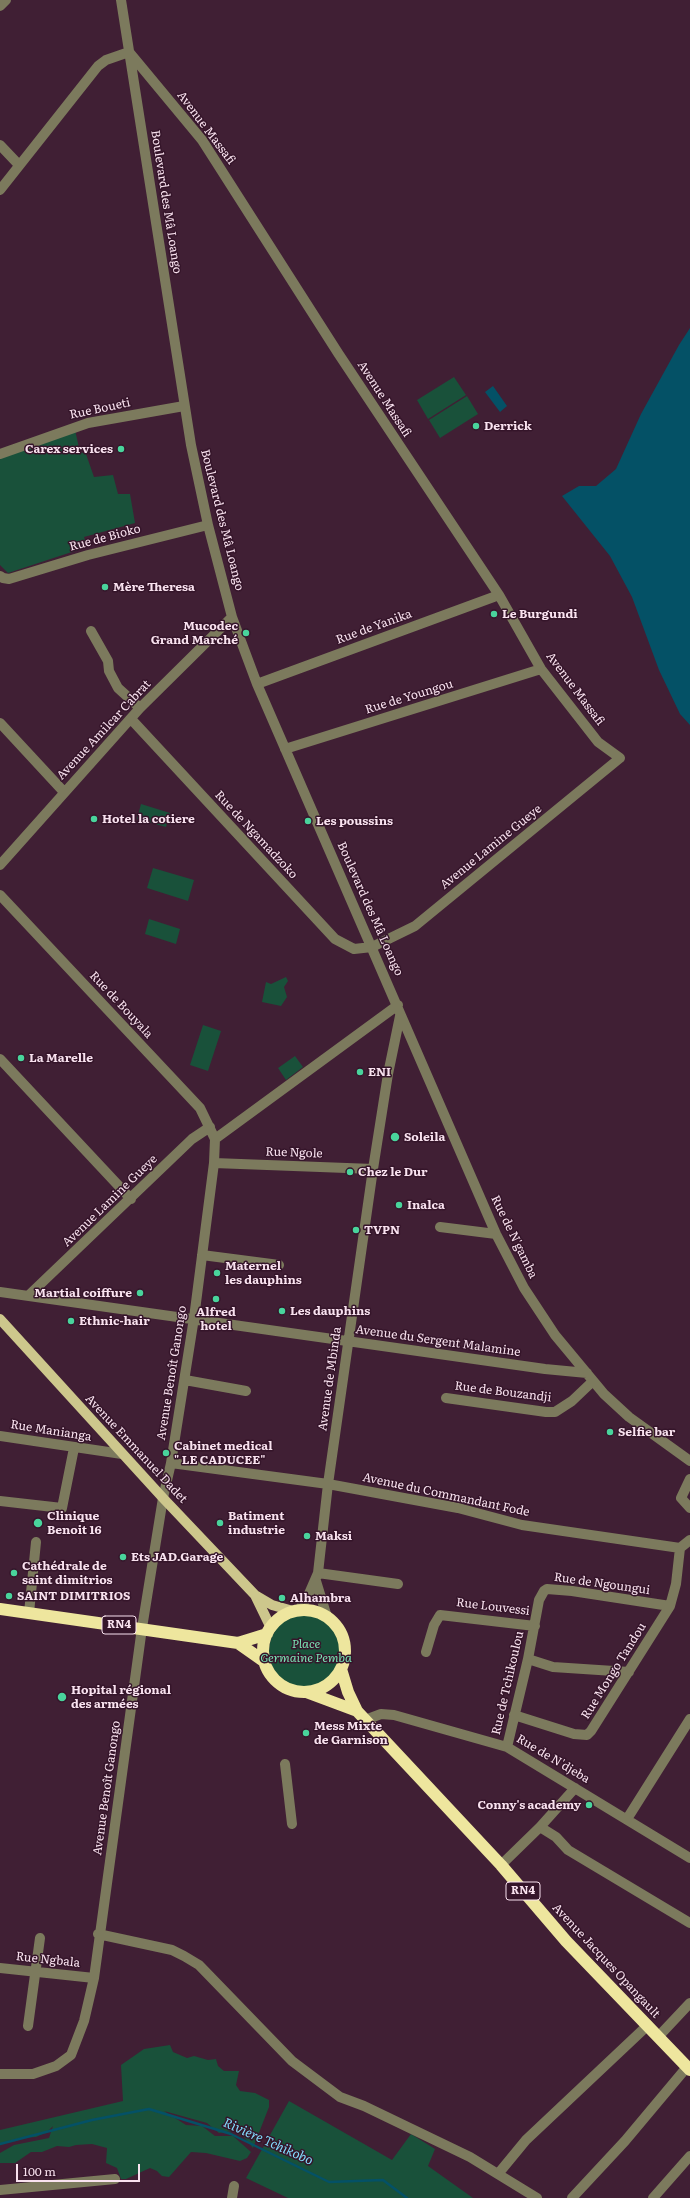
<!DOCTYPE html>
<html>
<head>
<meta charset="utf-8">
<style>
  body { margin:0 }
  #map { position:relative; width:690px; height:2198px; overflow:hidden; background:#401f34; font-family:Literata,serif }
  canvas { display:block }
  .scale { position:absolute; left:16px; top:2164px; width:124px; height:18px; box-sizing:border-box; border:2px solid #f9e2ef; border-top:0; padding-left:5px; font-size:12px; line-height:14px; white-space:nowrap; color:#f9e2ef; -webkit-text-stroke:3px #35152a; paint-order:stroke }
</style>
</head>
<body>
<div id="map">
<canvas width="690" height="2198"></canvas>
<div class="scale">100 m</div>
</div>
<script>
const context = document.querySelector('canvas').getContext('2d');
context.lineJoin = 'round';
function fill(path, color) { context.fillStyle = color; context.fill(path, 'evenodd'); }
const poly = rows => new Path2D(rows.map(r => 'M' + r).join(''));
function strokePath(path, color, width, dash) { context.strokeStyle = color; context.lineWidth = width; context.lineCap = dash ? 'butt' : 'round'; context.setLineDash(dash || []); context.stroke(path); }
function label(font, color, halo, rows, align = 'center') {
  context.font = font + ' Literata,serif'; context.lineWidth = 3; context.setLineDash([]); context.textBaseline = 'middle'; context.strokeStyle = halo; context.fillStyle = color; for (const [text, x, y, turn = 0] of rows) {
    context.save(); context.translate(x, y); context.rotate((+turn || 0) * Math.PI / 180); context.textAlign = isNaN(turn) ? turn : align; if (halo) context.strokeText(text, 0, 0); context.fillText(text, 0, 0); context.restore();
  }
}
fill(poly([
  [454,377,466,395,428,419,417,400],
  [467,396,478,414,440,438,429,420],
  [75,430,80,452,86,454,94,477,113,475,118,494,130,494,135,523,84,537,87,547,8,573,0,565,0,456],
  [141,804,170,813,166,827,137,819],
  [153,868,194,880,188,901,147,888],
  [149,919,180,929,176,944,145,934],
  [286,977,288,981,284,987,287,997,281,1006,262,1002,266,982,271,984],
  [203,1025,221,1031,208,1071,190,1065],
  [295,1056,303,1067,286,1080,278,1068],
  '269 1651a37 37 0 1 1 74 0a37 37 0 1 1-74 0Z',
  [170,2045,173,2052,187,2058,194,2056,208,2060,216,2059,218,2066,224,2071,239,2071,236,2085,240,2091,255,2093,269,2100,269,2107,253,2148,243,2136,233,2131,219,2133,207,2123,164,2111,186,2125,202,2126,215,2136,233,2136,251,2152,247,2158,240,2161,206,2153,191,2152,169,2177,162,2176,157,2171,150,2168,126,2179,121,2179,117,2168,106,2163,107,2148,92,2144,76,2145,69,2147,57,2146,42,2152,31,2152,15,2163,0,2163,0,2153,14,2145,49,2138,53,2126,47,2132,36,2137,21,2138,3,2144,0,2144,0,2130,123,2101,121,2065,144,2049],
  [289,2101,392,2160,411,2134,435,2149,428,2166,473,2198,288,2198,246,2178]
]), '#19513a');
fill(poly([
  [690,328,690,725,680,714,659,670,632,597,610,556,562,496,579,486,596,486,616,469,641,414,679,345],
  [493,386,507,406,500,412,485,392]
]), '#045166');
strokePath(poly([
  [0,2144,92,2120,149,2109,231,2134,329,2182,383,2180,407,2198]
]), '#045166', 2.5);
strokePath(poly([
  [121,0,191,445,208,525,232,617,257,684,496,1234,524,1288,555,1335,604,1394,629,1417,690,1461],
  [0,6,6,0],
  [0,145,19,165],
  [0,190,98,66,106,60,129,52,202,140,218,165,338,353,499,595,541,669,598,742,620,758,415,926,372,947,354,949,335,939,131,719],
  [0,454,88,423,184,406],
  [0,576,3,578,9,579,88,555,208,525],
  [91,631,108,661,109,671,118,688,140,708],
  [257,684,499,595],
  [0,723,64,792],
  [285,749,541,669],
  [0,865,140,708,232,617],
  [0,895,200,1108,215,1139,214,1163,194,1318,171,1463,163,1498,142,1628,94,1978,84,2021,71,2055,56,2066,33,2074,0,2074],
  [0,1059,131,1199],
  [215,1139,398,1005],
  [214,1163,373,1169],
  [440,1227,496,1234],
  [202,1255,279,1265],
  [0,1292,545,1369,587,1373],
  [29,1295,192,1139,210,1127],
  [185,1380,246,1391],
  [446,1398,546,1412,555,1412,572,1401,593,1381],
  [0,1436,122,1454],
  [171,1463,328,1484,458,1508,522,1525,680,1548,690,1540],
  [690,1479,681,1498,690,1508],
  [0,1501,62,1508,74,1448],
  [318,1573,398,1584],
  [316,1581,327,1617],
  [299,1610,308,1596,318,1573,328,1484,373,1169,388,1074,400,1016],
  [29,1613,36,1542],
  [426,1652,434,1625,440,1615,535,1626],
  [528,1659,553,1667,629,1672],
  [514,1715,574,1734,587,1735,591,1731,670,1606,676,1584,680,1548],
  [365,1720,381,1714,394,1715,507,1747,690,1858],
  [507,1747,528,1659,539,1600,544,1591,547,1589,572,1591,670,1606],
  [285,1764,292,1824],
  [627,1819,690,1719],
  [540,1827,556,1837,568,1850,690,1923],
  [501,1865,540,1827,575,1788],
  [98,1934,172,1950,184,1956,199,1965,292,2061,340,2097,364,2106,470,2157,537,2198],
  [0,1968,94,1978],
  [28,2026,40,1938],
  [658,2037,690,2003],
  [498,2174,526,2140,648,2025],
  [0,2190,115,2179],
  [232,2198,234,2186],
  [572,2198,625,2141,687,2067],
  [653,2198,690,2156]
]), '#7c7a5d', 10);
strokePath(poly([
  [0,1319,163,1498,255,1595,272,1605,293,1611],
  [255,1595,271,1628]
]), '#cdc78c', 10);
strokePath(poly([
  [0,1609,238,1643,265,1662],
  '263 1651a41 41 0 1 1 82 0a41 41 0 1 1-82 0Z',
  [238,1643,267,1634],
  [341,1669,348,1692,357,1711,501,1865,566,1941,690,2070],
  [306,1692,357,1711]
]), '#eee69e', 12);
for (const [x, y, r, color] of [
  [476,426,4,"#49d49c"],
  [121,449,4,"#49d49c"],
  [105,587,4,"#49d49c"],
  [494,614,4,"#49d49c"],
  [246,633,4,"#49d49c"],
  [94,819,4,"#49d49c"],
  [308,821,4,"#49d49c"],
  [21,1058,4,"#49d49c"],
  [360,1072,4,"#49d49c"],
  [395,1137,5,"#49d49c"],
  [350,1172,4,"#49d49c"],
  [399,1205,4,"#49d49c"],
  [356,1230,4,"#49d49c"],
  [217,1273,4,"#49d49c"],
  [140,1293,4,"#49d49c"],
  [216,1299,4,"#49d49c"],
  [282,1311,4,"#49d49c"],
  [71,1321,4,"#49d49c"],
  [610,1432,4,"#49d49c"],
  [166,1453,4,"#49d49c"],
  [38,1523,5,"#49d49c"],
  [220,1523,4,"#49d49c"],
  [307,1536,4,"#49d49c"],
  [123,1557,4,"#49d49c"],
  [14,1573,4,"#49d49c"],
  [9,1596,4,"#49d49c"],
  [282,1598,4,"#49d49c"],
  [62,1697,5,"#49d49c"],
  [306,1733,4,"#49d49c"],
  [589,1805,4,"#49d49c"]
]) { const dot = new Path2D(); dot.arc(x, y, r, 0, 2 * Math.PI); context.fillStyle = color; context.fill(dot); strokePath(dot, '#35152a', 1.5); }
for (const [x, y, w] of [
  [119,1625,34],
  [523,1891,34]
]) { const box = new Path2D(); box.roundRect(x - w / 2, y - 9, w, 18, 3); context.fillStyle = '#35152a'; context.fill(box); strokePath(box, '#f9e2ef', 1); }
label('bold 11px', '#f9e2ef', null, [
  ["RN4",119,1625],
  ["RN4",523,1891]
]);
label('12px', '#f9e2ef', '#35152a', [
  ["Avenue Massafi",206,128,53],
  ["Boulevard des Mâ Loango",166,202,81],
  ["Avenue Massafi",384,399,57],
  ["Rue Boueti",100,409,-12],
  ["Boulevard des Mâ Loango",222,520,76],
  ["Rue de Bioko",105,538,-15],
  ["Rue de Yanika",374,627,-20],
  ["Avenue Massafi",575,689,53],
  ["Rue de Youngou",409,697,-17],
  ["Avenue Amilcar Cabrat",104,730,-47],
  ["Rue de Ngamadzoko",256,835,47],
  ["Avenue Lamine Gueye",491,847,-39],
  ["Boulevard des Mâ Loango",370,909,66],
  ["Rue de Bouyala",121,1005,47],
  ["Rue Ngole",294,1153,2],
  ["Avenue Lamine Gueye",110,1201,-44],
  ["Rue de N'gamba",514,1237,64],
  ["Avenue du Sergent Malamine",438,1341,8],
  ["Avenue Benoît Ganongo",172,1373,-81],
  ["Avenue de Mbinda",330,1379,-82],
  ["Rue de Bouzandji",503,1392,7],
  ["Rue Manianga",51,1431,9],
  ["Avenue Emmanuel Dadet",136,1449,47],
  ["Avenue du Commandant Fode",446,1495,12],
  ["Rue de Ngoungui",602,1584,8],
  ["Rue Louvessi",493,1607,7],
  ["Rue Mongo Tandou",614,1671,-58],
  ["Rue de Tchikoulou",508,1683,-77],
  ["Rue de N'djeba",553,1759,31],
  ["Avenue Benoît Ganongo",107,1788,-82],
  ["Rue Ngbala",48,1960,6],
  ["Avenue Jacques Opangault",606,1961,47]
]);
label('bold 12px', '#f9e2ef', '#35152a', [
  ["Derrick",484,426],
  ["Carex services",113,449,"right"],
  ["Mère Theresa",113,587],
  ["Le Burgundi",502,614],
  ["Mucodec",238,626,"right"],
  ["Grand Marché",238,640,"right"],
  ["Hotel la cotiere",102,819],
  ["Les poussins",316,821],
  ["La Marelle",29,1058],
  ["ENI",368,1072],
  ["Soleila",404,1137],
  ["Chez le Dur",358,1172],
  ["Inalca",407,1205],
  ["TVPN",364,1230],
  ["Maternel",225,1266],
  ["les dauphins",225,1280],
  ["Martial coiffure",132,1293,"right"],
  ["Les dauphins",290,1311],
  ["Alfred",216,1312,"center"],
  ["hotel",216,1326,"center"],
  ["Ethnic-hair",79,1321],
  ["Selfie bar",618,1432],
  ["Cabinet medical",174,1446],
  ["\" LE CADUCEE\"",174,1460],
  ["Clinique",47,1516],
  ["Benoit 16",47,1530],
  ["Batiment",228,1516],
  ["industrie",228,1530],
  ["Maksi",315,1536],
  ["Ets JAD.Garage",131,1557],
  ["Cathédrale de",22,1566],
  ["saint dimitrios",22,1580],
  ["SAINT DIMITRIOS",17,1596],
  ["Alhambra",290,1598],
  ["Hopital régional",71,1690],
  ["des armées",71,1704],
  ["Mess Mixte",314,1726],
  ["de Garnison",314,1740],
  ["Conny's academy",581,1805,"right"]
], 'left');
label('italic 12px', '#79e4b4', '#35152a', [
  ["Place",306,1644],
  ["Germaine Pemba",306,1658]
]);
label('italic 13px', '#82ddfd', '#35152a', [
  ["Rivière Tchikobo",268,2142,24]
]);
</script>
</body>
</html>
